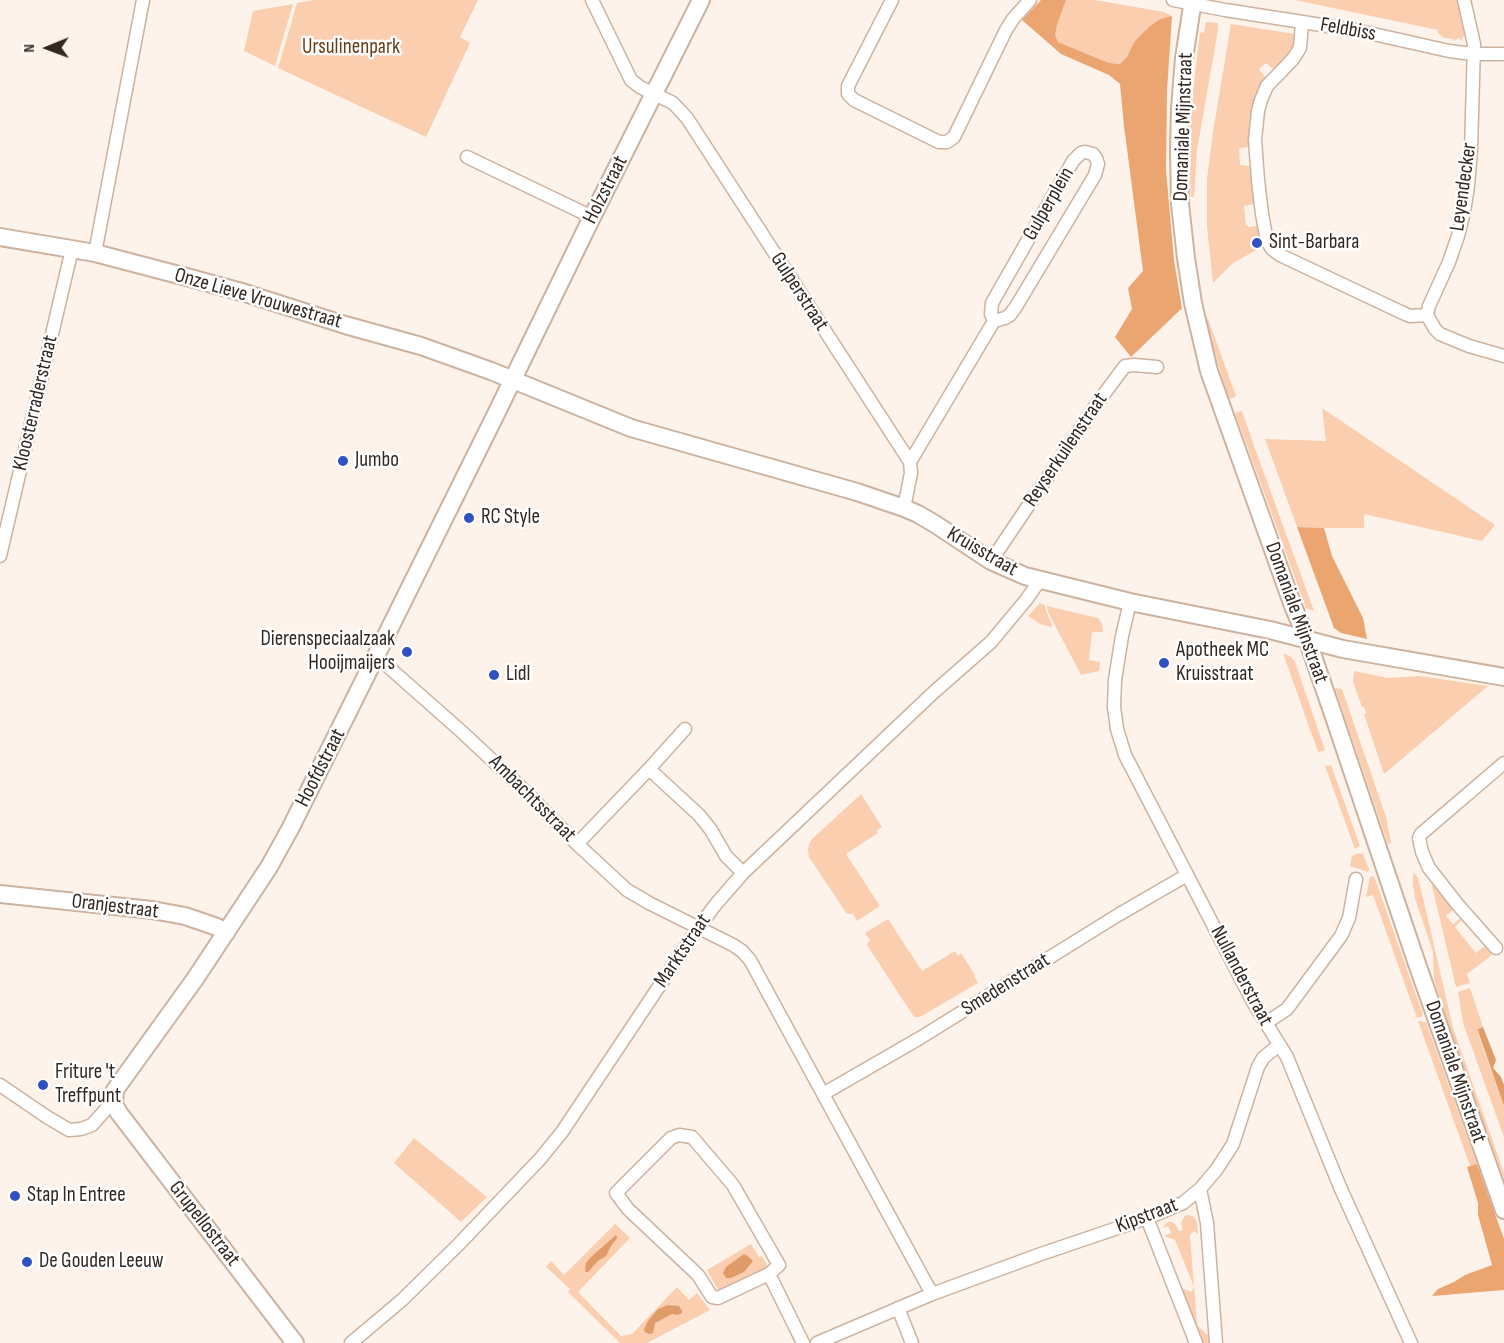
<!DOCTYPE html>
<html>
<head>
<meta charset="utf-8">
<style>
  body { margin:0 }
  #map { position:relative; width:1504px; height:1343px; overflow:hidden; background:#fef3eb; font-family:"Sofia Sans Condensed",sans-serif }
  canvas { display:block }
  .north { position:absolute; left:18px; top:18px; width:60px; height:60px; -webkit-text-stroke:4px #fff; paint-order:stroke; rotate:269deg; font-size:16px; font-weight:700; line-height:24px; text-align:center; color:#322821 }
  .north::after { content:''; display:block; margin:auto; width:21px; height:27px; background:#322821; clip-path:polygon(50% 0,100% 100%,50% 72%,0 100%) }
</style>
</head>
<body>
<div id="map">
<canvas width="1504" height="1343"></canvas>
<div class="north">N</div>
</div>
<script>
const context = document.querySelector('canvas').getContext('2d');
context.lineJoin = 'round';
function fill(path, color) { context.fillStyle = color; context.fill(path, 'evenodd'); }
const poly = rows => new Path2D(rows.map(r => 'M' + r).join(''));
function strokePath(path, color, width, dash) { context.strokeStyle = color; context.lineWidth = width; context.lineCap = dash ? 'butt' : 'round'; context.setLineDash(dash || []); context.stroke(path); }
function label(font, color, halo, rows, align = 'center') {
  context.font = font + ' "Sofia Sans Condensed",sans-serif'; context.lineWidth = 5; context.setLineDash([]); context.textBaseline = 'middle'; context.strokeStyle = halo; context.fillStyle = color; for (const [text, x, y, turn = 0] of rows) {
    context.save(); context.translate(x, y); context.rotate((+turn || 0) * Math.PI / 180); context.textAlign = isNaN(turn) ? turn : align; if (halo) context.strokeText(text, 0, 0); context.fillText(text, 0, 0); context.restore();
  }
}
fill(poly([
  [314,0,478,0,460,37,470,43,426,137,278,68,297,3],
  [1066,0,1095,0,1164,12,1172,16,1160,19,1134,42,1127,57,1120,64,1109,63,1058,42,1055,35,1057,25],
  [1295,0,1458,0,1466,32,1461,41,1459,38,1453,41,1453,39,1444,38,1438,33,1438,30],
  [293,4,275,66,244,51,253,11],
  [1206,22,1218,23,1218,30,1197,150,1194,197,1191,197,1189,146,1193,91,1200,32,1204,33],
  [1231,24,1295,34,1295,44,1292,51,1276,68,1273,69,1266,63,1259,69,1266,78,1254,103,1251,117,1250,145,1249,147,1240,148,1239,150,1240,165,1251,166,1255,202,1253,204,1244,206,1246,225,1249,227,1256,226,1258,226,1264,246,1233,263,1213,283,1207,227,1207,179,1213,132],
  [1208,319,1236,396,1233,398,1229,399,1221,374,1206,321],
  [1322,408,1495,525,1482,541,1364,514,1364,528,1324,528,1297,527,1265,439,1326,441],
  [1242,411,1253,443,1314,611,1306,608,1235,413],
  [1040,603,1045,605,1046,611,1052,625,1052,627,1040,624,1028,616],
  [1047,606,1098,618,1102,624,1103,632,1092,632,1089,660,1100,662,1099,671,1081,675,1048,612],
  [1283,653,1291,657,1295,662,1325,750,1318,752],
  [1354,671,1388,678,1420,676,1488,686,1384,774,1364,714,1366,713,1364,707,1362,707,1353,682],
  [1335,688,1342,689,1386,817,1391,843,1388,844],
  [1331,765,1360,846,1355,849,1325,766],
  [861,794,882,827,877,830,878,833,846,854,880,906,857,921,853,914,847,914,809,857,808,850,809,844,812,839],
  [1359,853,1363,854,1369,869,1368,872,1350,866,1352,856],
  [1413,872,1418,878,1425,906,1453,1028,1504,1173,1504,1179,1448,1024,1434,979,1433,952,1415,898,1413,884],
  [1374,876,1423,1015,1421,1017,1417,1018,1373,895,1366,897,1370,877],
  [1436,885,1454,909,1446,916,1453,924,1461,918,1463,919,1455,927,1476,953,1485,946,1492,955,1467,974,1470,983,1456,987,1432,886],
  [888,919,922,971,955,951,958,956,961,953,975,975,974,976,978,983,920,1017,914,1017,867,945,870,940,865,933],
  [1470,988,1483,1027,1478,1029,1481,1042,1504,1106,1504,1137,1463,1023,1458,992],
  [1418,1021,1426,1022,1477,1164,1470,1166],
  [414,1138,487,1197,461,1222,394,1163],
  [1186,1215,1193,1216,1197,1222,1198,1234,1194,1231,1190,1235,1197,1325,1211,1338,1211,1343,1201,1343,1179,1287,1191,1292,1194,1287,1175,1240,1164,1236,1171,1233,1168,1226,1163,1228,1165,1224,1170,1221,1176,1225,1179,1231,1183,1230,1181,1223,1184,1217],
  [615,1224,630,1238,578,1292,621,1336,632,1334,677,1287,689,1300,697,1293,710,1310,647,1343,620,1343,568,1292,570,1289,546,1267,551,1261,564,1275],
  [751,1244,759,1257,762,1256,769,1268,720,1293,707,1270]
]), '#faceaf');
fill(poly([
  [1041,0,1066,0,1057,25,1055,35,1058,42,1109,63,1120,64,1127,57,1134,42,1149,27,1160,19,1172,16,1167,91,1166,170,1174,260,1182,309,1180,310,1131,357,1115,337,1132,309,1128,288,1143,271,1124,126,1120,84,1109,75,1061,54,1022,20],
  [1297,527,1324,528,1332,556,1363,618,1367,639,1341,633,1334,628],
  [1477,1164,1504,1239,1504,1290,1432,1296,1438,1289,1454,1282,1465,1275,1492,1265,1478,1215,1478,1203,1467,1167]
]), '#eaa571');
fill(poly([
  [1483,1027,1496,1060,1493,1068,1501,1077,1504,1085,1504,1106,1479,1034,1478,1029],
  [616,1235,617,1238,611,1246,606,1256,598,1261,588,1272,586,1272,585,1271,586,1263,591,1257],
  [744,1254,749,1257,753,1261,744,1272,731,1278,726,1278,723,1273,726,1267],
  [668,1305,679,1306,682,1311,682,1313,678,1315,672,1314,655,1323,653,1333,649,1334,645,1332,644,1329,648,1321,658,1309]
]), '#df9b68');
const street = poly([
  [592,0,631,80,640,87,673,103,687,118,910,462,911,473,904,508],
  [892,0,848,86,848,94,854,100,939,142,947,142,954,137,1006,30,1013,19,1030,0],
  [1173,0,1225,10,1360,31,1449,51,1473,54,1504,54],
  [1302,23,1300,48,1293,59,1267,86,1261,100,1258,111,1255,140,1258,180,1262,214,1267,241,1272,249,1280,255,1403,313,1410,316,1427,315],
  [467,157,592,217],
  [95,253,143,0],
  [1427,315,1429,306,1449,262,1458,236,1464,212,1468,186,1471,150,1474,44,1464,0],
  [1427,315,1435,329,1440,334,1469,346,1504,356],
  [910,462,994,321,991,314,992,303,1073,161,1081,153,1085,152,1093,154,1096,158,1098,164,1095,175,1017,305,1010,315,1005,318,994,321],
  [0,556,72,249],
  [991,561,1101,398,1125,366,1134,365,1157,367],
  [1130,602,1122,636,1115,680,1114,707,1117,729,1125,755,1253,1002,1287,1057,1340,1187,1411,1343],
  [376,656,462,732,525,791,577,844,627,890,649,903,733,945,742,951,750,960,932,1294],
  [649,769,699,815,711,830,726,856,743,873],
  [577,844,649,769,685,729],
  [1496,948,1458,905,1429,868,1422,852,1419,838,1421,834,1504,763],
  [1266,1023,1287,1009,1341,936,1349,918,1356,879],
  [0,1085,47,1117,69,1130,81,1129,92,1125,107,1108,114,1104],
  [823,1094,920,1038,1118,915,1187,875],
  [1200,1189,1207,1223,1216,1343],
  [1147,1218,1196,1343],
  [769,1274,718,1298,712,1297,698,1275,628,1209,616,1193,671,1138,679,1135,692,1137,733,1185,779,1265,769,1274,803,1343],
  [898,1308,912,1343],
  [351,1343,402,1300,459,1244,540,1159,562,1132,698,928,716,904,743,873,934,692,991,642,1026,600,1040,580],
  [817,1343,932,1294,1041,1254,1147,1218,1183,1203,1200,1189,1217,1169,1233,1144,1258,1067,1263,1058,1279,1045]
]);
const secondary = poly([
  [1193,0,1184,58,1180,108,1179,151,1180,204,1186,258,1193,303,1209,371,1293,606,1307,639,1333,714,1416,961,1504,1210],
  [0,237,95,253,194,279,245,293,345,325,421,346,491,371,631,428,857,492,904,508,918,514,935,524,991,561,1025,576,1130,602,1270,630,1343,649,1504,677],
  [0,894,152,910,185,916,217,927,226,933],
  [295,1343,119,1113,114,1104,115,1090,195,979,269,867,290,829,495,416,592,217,701,0]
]);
strokePath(street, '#ccb29f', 15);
strokePath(secondary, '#ccb29f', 20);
strokePath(street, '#fff', 12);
strokePath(secondary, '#fff', 16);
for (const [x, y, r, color] of [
  [1257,243,6,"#3151c2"],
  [343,461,6,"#3151c2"],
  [469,518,6,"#3151c2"],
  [407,652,6,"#3151c2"],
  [1164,663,6,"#3151c2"],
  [494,675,6,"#3151c2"],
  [43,1085,6,"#3151c2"],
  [15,1196,6,"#3151c2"],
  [27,1262,6,"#3151c2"]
]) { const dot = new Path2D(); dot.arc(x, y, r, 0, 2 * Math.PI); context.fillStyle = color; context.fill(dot); strokePath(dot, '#fff', 2); }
label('21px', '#322821', '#fff', [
  ["Feldbiss",1348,30,10],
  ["Domaniale Mijnstraat",1184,127,-88],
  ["Leyendecker",1464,187,-82],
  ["Holzstraat",606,190,-63],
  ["Gulperplein",1049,204,-60],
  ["Gulperstraat",799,292,57],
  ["Onze Lieve Vrouwestraat",258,299,16],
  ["Kloosterraderstraat",36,403,-77],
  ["Reyserkuilenstraat",1066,450,-56],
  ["Kruisstraat",982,552,30],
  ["Domaniale Mijnstraat",1296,613,70],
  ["Hoofdstraat",321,768,-63],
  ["Ambachtsstraat",532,799,45],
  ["Oranjestraat",115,907,7],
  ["Marktstraat",683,951,-56],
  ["Nullanderstraat",1241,976,62],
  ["Smedenstraat",1006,985,-32],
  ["Domaniale Mijnstraat",1455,1072,71],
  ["Kipstraat",1147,1216,-21],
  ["Grupellostraat",204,1224,52]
]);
label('21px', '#693b15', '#fff', [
  ["Ursulinenpark",351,48]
]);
label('21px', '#322821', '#fff', [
  ["Sint-Barbara",1269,243],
  ["Jumbo",355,461],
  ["RC Style",481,518],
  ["Dierenspeciaalzaak",395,640,"right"],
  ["Hooijmaijers",395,664,"right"],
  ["Apotheek MC",1176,651],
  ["Kruisstraat",1176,675],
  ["Lidl",506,675],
  ["Friture 't",55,1073],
  ["Treffpunt",55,1097],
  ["Stap In Entree",27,1196],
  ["De Gouden Leeuw",39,1262]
], 'left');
</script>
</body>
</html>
